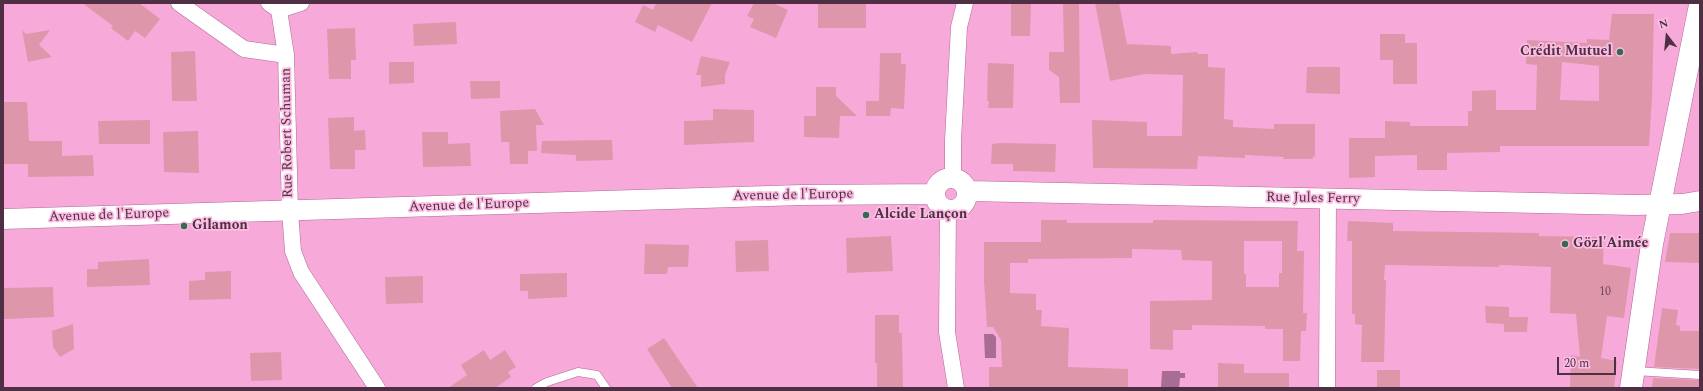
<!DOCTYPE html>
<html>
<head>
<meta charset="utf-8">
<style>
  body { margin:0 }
  #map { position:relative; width:1703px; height:391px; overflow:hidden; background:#f7aada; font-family:Spectral,serif }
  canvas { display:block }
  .frame { position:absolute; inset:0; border:4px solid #4e2f43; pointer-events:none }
  .north { position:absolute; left:1647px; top:16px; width:40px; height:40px; -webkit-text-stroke:3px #fcbde3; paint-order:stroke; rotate:344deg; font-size:11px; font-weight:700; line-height:16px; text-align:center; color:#4e2f43 }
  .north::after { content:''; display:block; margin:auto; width:14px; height:18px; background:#4e2f43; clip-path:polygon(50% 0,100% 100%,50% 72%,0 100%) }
  .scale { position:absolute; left:1557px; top:357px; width:59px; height:18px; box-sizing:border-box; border:2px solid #4e2f43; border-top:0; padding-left:5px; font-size:12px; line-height:14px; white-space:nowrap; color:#4e2f43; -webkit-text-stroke:3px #fcbde3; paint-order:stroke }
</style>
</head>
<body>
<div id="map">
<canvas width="1703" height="391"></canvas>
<div class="frame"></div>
<div class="north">N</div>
<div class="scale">20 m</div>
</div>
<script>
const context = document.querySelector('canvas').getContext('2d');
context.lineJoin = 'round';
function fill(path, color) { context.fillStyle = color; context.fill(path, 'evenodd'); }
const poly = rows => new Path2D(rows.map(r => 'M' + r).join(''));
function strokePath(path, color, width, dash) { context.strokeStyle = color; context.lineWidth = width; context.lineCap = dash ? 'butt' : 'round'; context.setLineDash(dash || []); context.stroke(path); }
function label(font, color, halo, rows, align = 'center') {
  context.font = font + ' Spectral,serif'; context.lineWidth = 3.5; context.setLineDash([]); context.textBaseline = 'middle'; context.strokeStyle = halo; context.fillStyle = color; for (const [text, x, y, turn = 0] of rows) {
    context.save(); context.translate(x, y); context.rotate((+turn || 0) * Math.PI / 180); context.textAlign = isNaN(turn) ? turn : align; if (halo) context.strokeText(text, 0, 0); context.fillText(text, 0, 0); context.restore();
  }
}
fill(poly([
  [984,334,993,334,996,337,996,358,985,358],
  [1162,371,1180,371,1180,373,1185,373,1185,378,1180,378,1179,388,1161,388]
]), '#a76d92');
fill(poly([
  [82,3,139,3,160,19,145,38,135,31,128,41,111,28,113,26],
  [656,3,712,3,692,42,658,25,655,32,635,22,643,5,653,10],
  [754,3,773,3,788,10,776,38,750,27,754,19,747,16],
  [818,3,866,3,866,28,818,28],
  [1011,3,1031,3,1030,36,1011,36],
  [1063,3,1079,3,1080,103,1060,103,1059,77,1049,70,1049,52,1064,52],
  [1095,3,1119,3,1127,44,1171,46,1171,54,1197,52,1198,54,1208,54,1208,67,1225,68,1224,119,1233,120,1233,127,1274,129,1274,124,1315,124,1315,157,1313,156,1313,159,1283,159,1284,157,1245,155,1245,158,1198,156,1197,169,1093,168,1092,120,1147,122,1147,136,1182,136,1183,75,1145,74,1110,81],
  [1612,14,1654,14,1652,97,1649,146,1500,146,1500,152,1447,153,1447,170,1417,170,1417,155,1375,156,1375,177,1349,178,1349,138,1385,138,1385,121,1410,122,1410,126,1468,126,1468,111,1472,111,1472,91,1496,90,1496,110,1536,110,1537,65,1526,64,1527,40,1587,43,1587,39,1609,40],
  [1562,62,1599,66,1599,101,1560,100],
  [456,22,457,44,414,46,413,24],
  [355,28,356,60,351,60,351,79,329,79,327,29],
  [22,30,26,34,50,30,39,45,52,57,28,62],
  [1380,34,1405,34,1405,43,1417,43,1417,84,1393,84,1393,60,1380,60],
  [195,51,197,101,172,101,171,52],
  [880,53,901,53,901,64,906,64,904,109,891,108,890,116,866,116,866,101,879,101],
  [701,56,730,62,725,75,725,84,701,87,701,75,696,75],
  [389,62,414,62,414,83,389,84],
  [988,63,1014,64,1013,108,988,108,989,101,987,101],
  [1307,67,1340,67,1340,94,1306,93],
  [470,81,500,81,500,98,471,99],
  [816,87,836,87,836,96,857,116,840,116,839,138,804,137,804,116,816,116],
  [3,102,27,102,29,141,62,141,62,156,93,155,94,176,28,177,28,164,3,164],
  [535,109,544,125,536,125,537,151,528,151,528,164,510,164,509,142,501,142,500,111],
  [713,109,754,110,754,142,684,145,684,121,713,120],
  [354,117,354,131,365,130,366,150,355,150,355,169,330,169,328,118],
  [150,120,150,144,99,144,98,121],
  [198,131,199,173,164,172,163,132],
  [422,132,448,132,448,144,470,143,471,166,423,167],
  [612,140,613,160,576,161,576,155,541,153,542,141],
  [1000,143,1056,144,1055,172,1013,171,1013,164,991,164,992,144],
  [1041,220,1067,220,1067,223,1153,223,1153,220,1298,221,1297,251,1304,251,1303,313,1307,313,1306,331,1301,331,1300,361,1283,361,1283,329,1265,329,1265,326,1192,325,1192,330,1173,330,1173,350,1150,349,1150,301,1212,300,1212,261,1182,260,1181,250,1132,249,1132,258,1028,259,1028,263,1010,263,1010,293,1036,294,1036,310,1042,310,1041,326,1069,328,1068,367,1128,369,1128,388,989,388,989,367,1002,367,1001,340,993,327,987,327,984,281,984,242,1041,242],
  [1244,241,1282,241,1282,273,1279,273,1279,287,1246,287,1246,274,1244,274],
  [1348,221,1393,223,1393,231,1539,233,1539,236,1604,237,1603,264,1631,268,1624,318,1607,316,1601,358,1617,361,1614,388,1570,388,1571,355,1580,357,1576,314,1550,313,1551,267,1499,265,1499,267,1385,265,1384,280,1386,280,1384,362,1361,362,1362,325,1355,324,1355,314,1352,314,1352,241,1347,241],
  [1670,233,1700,233,1700,263,1665,262],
  [891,236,893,271,847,273,846,238],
  [768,240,769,271,736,272,735,241],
  [645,244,689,245,688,267,668,267,667,274,644,274],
  [149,259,150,285,87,287,87,269,98,269,98,262],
  [231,271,231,299,189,300,189,281,205,280,205,272],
  [567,273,567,297,528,299,528,291,520,291,520,274],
  [423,276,423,303,386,304,385,277],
  [53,287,54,317,4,319,4,288],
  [1485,306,1509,307,1509,317,1528,317,1527,332,1504,332,1504,324,1486,323],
  [1662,308,1678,310,1676,325,1680,326,1680,331,1700,331,1700,369,1654,367],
  [875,315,899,315,899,333,902,333,903,388,877,388,877,363,875,363],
  [73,324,74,349,60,357,53,347,52,331],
  [664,338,683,366,698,388,672,388,647,349],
  [484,350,490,360,505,350,516,367,508,372,511,377,495,388,448,388,467,375,461,365],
  [281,352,282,380,251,381,250,353],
  [1218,363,1244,364,1244,373,1289,373,1289,388,1218,388],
  [1377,370,1400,370,1400,388,1377,388],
  [1653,378,1700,380,1700,388,1652,388]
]), '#de97aa');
const service = poly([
  [1635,371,1700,375],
  [536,388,547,382,578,372,597,375,606,388]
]);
const minor = poly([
  [179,3,244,49,286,55],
  [269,3,279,10,286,55,290,211,293,251,301,272,377,388],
  [279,10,301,3],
  [953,177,953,140,959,27,965,3],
  [948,210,947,332,956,388],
  [1327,388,1328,199]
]);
const tertiary = poly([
  '935 194a16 16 0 1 1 32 0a16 16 0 1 1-32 0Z',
  [968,191,1635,205,1682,204,1700,201],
  [3,219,802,195,935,194]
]);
const secondary = poly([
  [1631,388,1652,244,1700,5]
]);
strokePath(service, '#af6795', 9);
strokePath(minor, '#af6795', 17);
strokePath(tertiary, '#af6795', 21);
strokePath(secondary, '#af6795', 23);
strokePath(service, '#fff', 8);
strokePath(minor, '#fff', 16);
strokePath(tertiary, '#fff', 20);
strokePath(secondary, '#fff', 22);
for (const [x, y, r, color] of [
  [1620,52,4,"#336a51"],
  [866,215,4,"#336a51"],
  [184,226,4,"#336a51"],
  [1565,244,4,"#336a51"]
]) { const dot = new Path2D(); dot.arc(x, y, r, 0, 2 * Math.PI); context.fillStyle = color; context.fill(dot); strokePath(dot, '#fcbde3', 1.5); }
label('12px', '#72495d', null, [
  ["10",1605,293]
]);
label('bold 14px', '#4e2f43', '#fcbde3', [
  ["Crédit Mutuel",1612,52,"right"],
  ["Alcide Lançon",874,215],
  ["Gilamon",192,226],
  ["Gözl'Aimée",1573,244]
], 'left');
label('14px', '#4e2f43', '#fcbde3', [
  ["Rue Robert Schuman",288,133,-91],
  ["Avenue de l'Europe",793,196,-1],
  ["Rue Jules Ferry",1313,199,1],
  ["Avenue de l'Europe",469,206,-2],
  ["Avenue de l'Europe",109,216,-2]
]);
</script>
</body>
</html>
